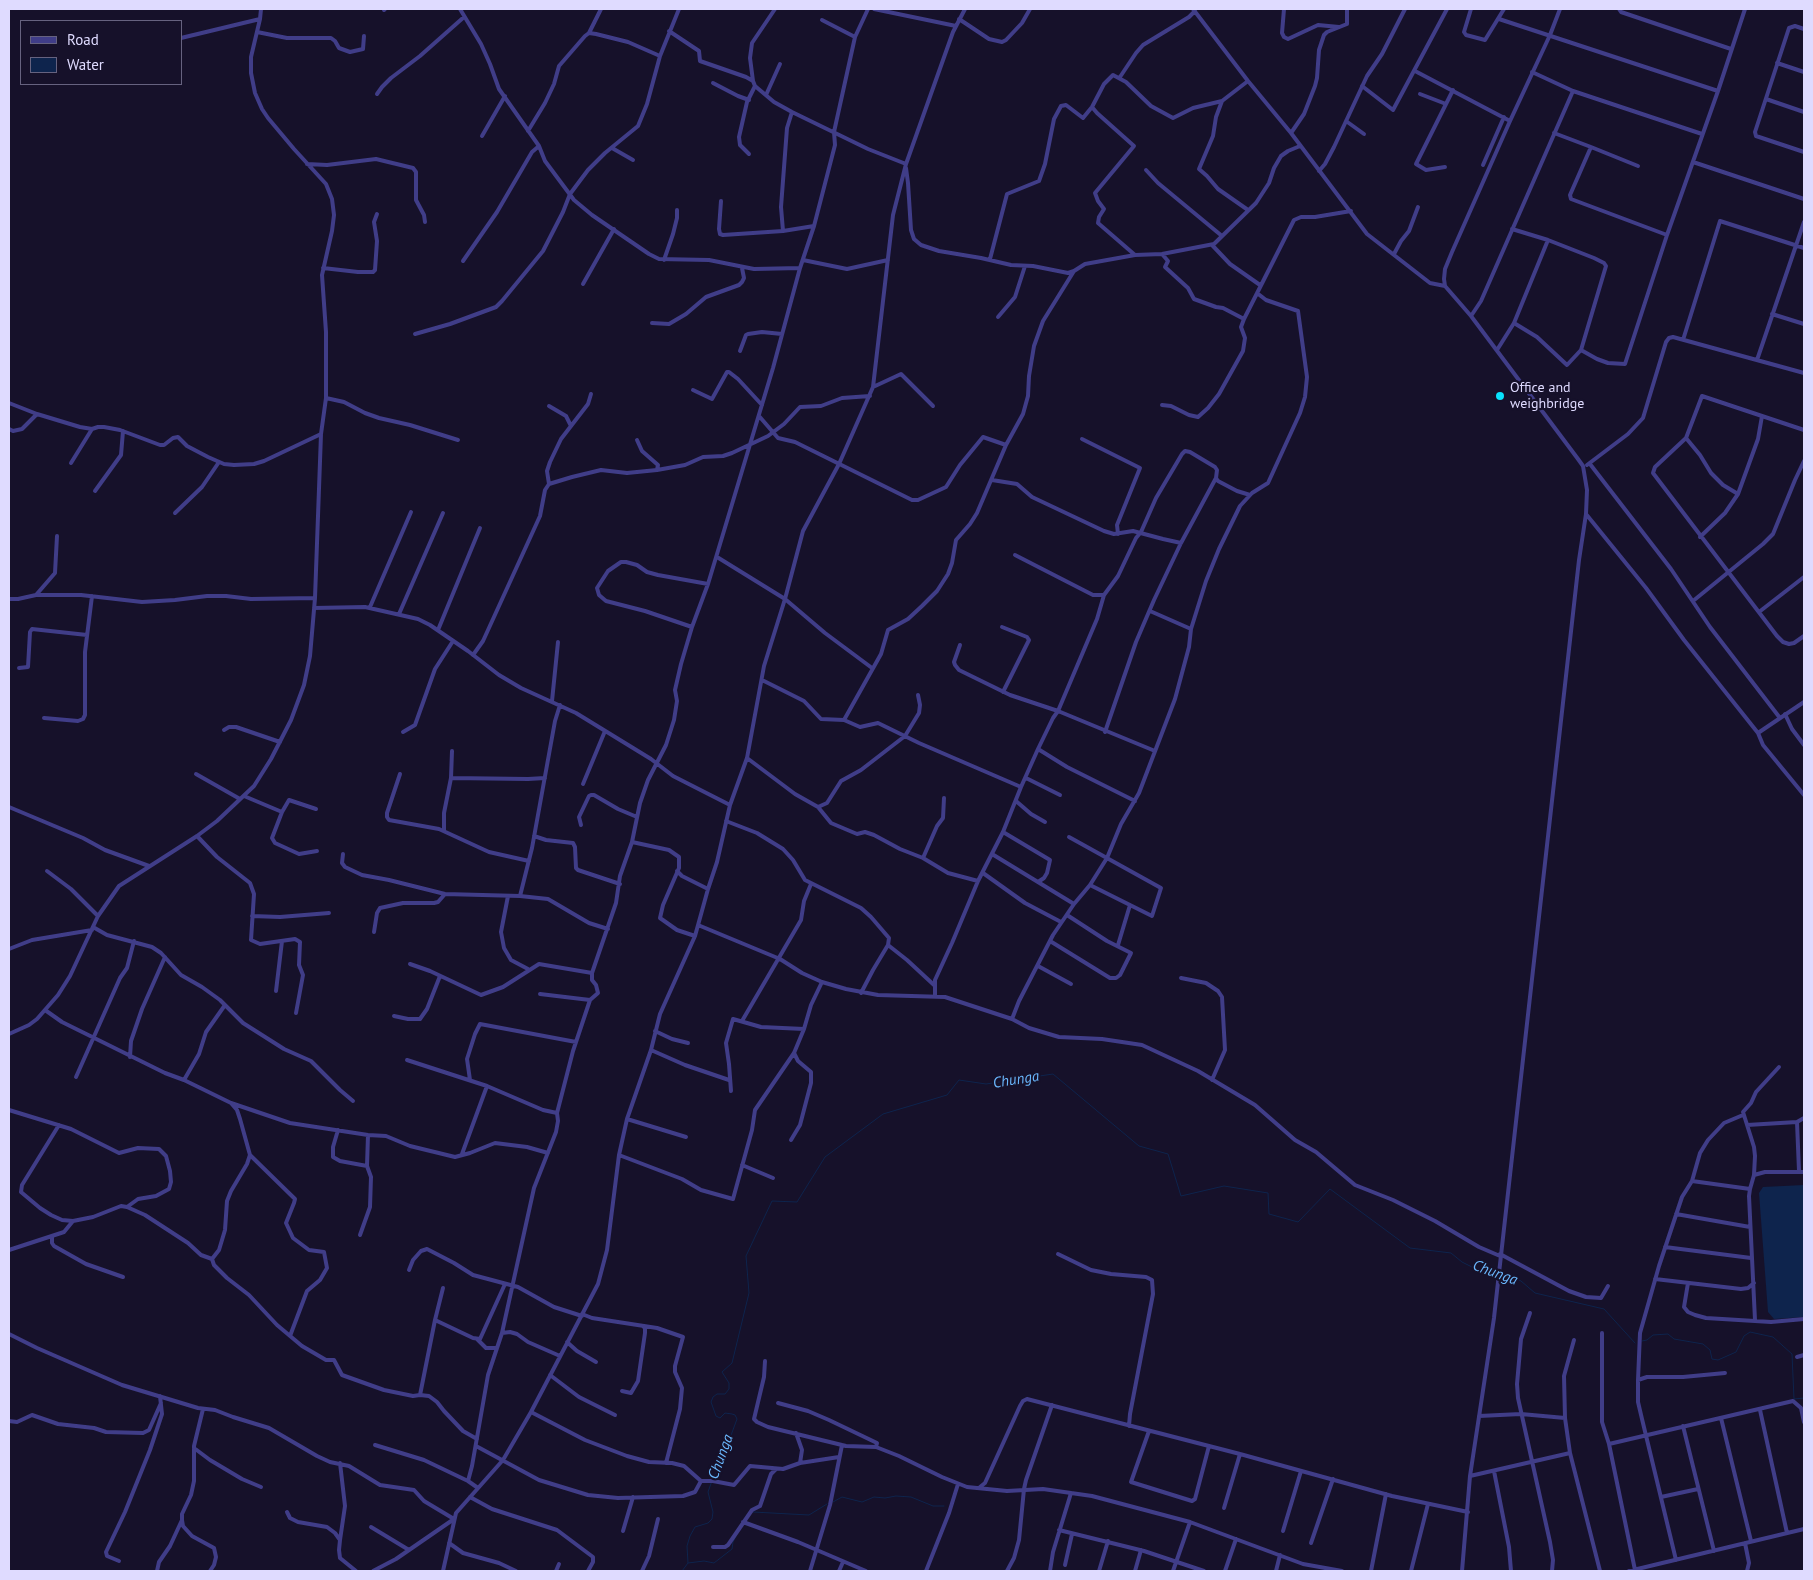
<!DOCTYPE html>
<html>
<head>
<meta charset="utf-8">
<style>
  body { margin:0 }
  #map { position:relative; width:1813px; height:1580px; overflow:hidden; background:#16112a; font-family:"PT Sans",sans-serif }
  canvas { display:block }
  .frame { position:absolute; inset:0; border:10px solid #dfdbff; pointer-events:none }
  .legend { position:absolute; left:20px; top:20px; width:162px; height:65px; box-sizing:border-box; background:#16112a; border:1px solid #66627f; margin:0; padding:6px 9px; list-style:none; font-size:15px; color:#dfdbff }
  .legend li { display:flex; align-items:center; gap:10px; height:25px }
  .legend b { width:25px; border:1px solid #66627f }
</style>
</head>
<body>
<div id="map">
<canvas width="1813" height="1580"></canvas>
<div class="frame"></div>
<ul class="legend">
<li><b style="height:6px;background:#403d88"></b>Road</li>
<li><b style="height:14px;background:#0e244d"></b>Water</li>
</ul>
</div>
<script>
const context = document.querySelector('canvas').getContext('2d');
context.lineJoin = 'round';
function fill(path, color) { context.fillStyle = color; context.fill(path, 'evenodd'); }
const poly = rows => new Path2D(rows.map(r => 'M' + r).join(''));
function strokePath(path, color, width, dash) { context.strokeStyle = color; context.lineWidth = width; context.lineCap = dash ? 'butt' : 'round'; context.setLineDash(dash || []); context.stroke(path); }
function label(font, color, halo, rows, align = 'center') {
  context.font = font + ' "PT Sans",sans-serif'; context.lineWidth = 4.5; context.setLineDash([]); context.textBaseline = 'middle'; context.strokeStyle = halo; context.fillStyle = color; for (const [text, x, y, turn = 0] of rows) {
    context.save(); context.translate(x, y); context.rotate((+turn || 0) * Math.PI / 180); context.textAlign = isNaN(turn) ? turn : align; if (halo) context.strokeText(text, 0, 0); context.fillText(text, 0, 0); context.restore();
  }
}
fill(poly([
  [1804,1185,1804,1317,1774,1319,1768,1312,1759,1193,1763,1187]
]), '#0e244d');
strokePath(poly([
  [1501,1272,1521,1281,1535,1293,1604,1309,1635,1343],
  [1642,1341,1647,1340,1653,1335,1668,1334,1674,1339,1703,1344,1710,1350,1712,1359,1718,1360,1736,1352,1744,1336,1750,1332,1773,1337,1792,1354,1794,1399,1804,1398],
  [833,1502,842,1497,862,1502,874,1497,885,1498,896,1496,911,1497,933,1506,944,1506],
  [753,1512,809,1515,827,1504],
  [688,1563,704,1561,714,1563,732,1549,733,1542,736,1536],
  [682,1571,688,1563,687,1546,690,1536,695,1527,708,1523,712,1519,713,1512,708,1492,714,1475,719,1471,721,1465,720,1452,723,1445,730,1438,737,1419,735,1415,732,1414,725,1413,720,1418,716,1416,711,1402,713,1397,717,1394,725,1394,729,1389,729,1383,722,1372,732,1363,749,1293,746,1256,772,1201,797,1202,825,1157,883,1114,947,1095,959,1080,986,1084,1053,1074,1139,1146,1168,1154,1181,1196,1224,1186,1268,1193,1269,1214,1298,1222,1330,1189,1410,1248,1451,1253,1462,1262,1474,1268,1493,1269,1498,1271]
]), '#0e244d', 1);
strokePath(poly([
  [460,9,481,44,490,64,499,89,539,146,545,161,574,200,592,215,649,254,659,259,709,260,754,269,800,268],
  [874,9,956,26],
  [1193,9,1248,81,1291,133,1367,234,1430,283,1445,286],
  [1284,9,1282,33,1284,37,1288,39,1318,25,1339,27],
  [1471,9,1464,32,1466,35,1485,40,1504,9],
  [1619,9,1621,12,1731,49],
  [384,10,385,9],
  [959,19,989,39,1002,42,1006,40,1022,23,1030,9],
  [1499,19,1718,91],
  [822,20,855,37],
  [1804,29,1795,26,1789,28,1755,132,1756,136,1804,152],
  [669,31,699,51,700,61,746,77,753,81,755,86,774,102,792,112,868,149,906,164],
  [257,32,287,38,331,38,335,41,339,48,350,52,363,49,364,36],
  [589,33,601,9],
  [181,38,260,19],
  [1777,63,1804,72],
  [1415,71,1510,121],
  [1532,72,1573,91,1702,134],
  [1120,77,1136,53,1143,45,1189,17,1195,11],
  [753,81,750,58,752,43,775,9],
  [713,83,738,96,749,100],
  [1362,86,1393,110,1447,9],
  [377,94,382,87,391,78,420,56,464,17],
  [1420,94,1446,104],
  [766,95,780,64],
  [1766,99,1804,112],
  [1222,101,1216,117,1213,136,1199,169,1207,176,1218,189,1248,210],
  [1092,107,1097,113,1134,146,1095,193,1098,201,1104,209,1099,217,1098,223,1135,255],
  [1346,121,1364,134],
  [528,131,545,103,554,84,559,66,585,36,589,33,596,34,628,42,660,56],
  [1291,133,1304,114,1315,86,1317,78,1319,50,1324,35,1327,32,1347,24,1347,9],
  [1554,133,1591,147,1570,195,1571,199,1667,235],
  [482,136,505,96],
  [1591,147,1638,166],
  [612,148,633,160],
  [749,154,740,145,739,137,747,102,755,86],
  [1693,162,1804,199],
  [307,164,327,165,376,159,413,168,416,172,416,200,424,215,425,222],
  [1483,165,1504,117],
  [1445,167,1426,170,1416,164,1453,90],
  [906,168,908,183,911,230,914,239,921,245,939,251,981,258,1011,265,1033,266,1068,273,1074,271],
  [1146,170,1158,183,1222,236],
  [1319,171,1325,164,1334,147,1367,76,1382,54,1405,9],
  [721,201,719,229,720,234,723,235,783,231,814,226],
  [1512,229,1548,240,1594,258,1604,263,1606,266,1581,350,1567,365,1537,337,1514,323],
  [783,231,781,207,787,128,792,112],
  [1212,245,1230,264,1260,285],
  [1162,254,1168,261,1165,267,1188,288,1194,299,1216,307,1223,308,1244,319,1294,220,1301,217,1315,217,1351,211],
  [1394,254,1401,241,1409,231,1418,207],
  [990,259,1007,194,1039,181,1045,164,1054,119,1061,106,1066,105,1083,118,1092,107,1104,84,1113,75,1126,82,1151,106,1173,118,1193,108,1222,101,1248,81],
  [664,260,673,234,677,218,677,210],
  [803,260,847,269,888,260],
  [463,261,497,212,532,152,539,146],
  [323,268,358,272,373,272,375,270,377,241,374,222,377,214],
  [583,284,614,229],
  [1772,314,1804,324],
  [1471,316,1481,301,1573,91],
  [998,317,1015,297,1025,266],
  [652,323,669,324,686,314,706,297,739,285,742,282,744,278,742,268],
  [415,334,450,324,496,307,502,301,543,251,563,212,570,194,588,170,605,153,638,126,647,104,660,56,679,9],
  [1683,340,1720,221,1804,248],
  [1497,350,1514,323,1548,240],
  [1581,350,1597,359,1608,363,1625,364,1667,235,1718,91,1745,9],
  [740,351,746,335,748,334,762,332,782,334],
  [1757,360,1804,222],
  [873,387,901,374,933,406],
  [693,390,712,399,727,372,729,372,738,379,762,405],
  [326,398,344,402,365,413,379,418,410,425,458,440],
  [9,403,37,414,80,427,92,429,98,427,104,427,120,430,160,445,164,445,173,438,178,437,187,446,208,457,224,464,234,465,254,464,264,461,321,434],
  [1162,405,1171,406,1189,415,1198,417,1208,408,1219,394,1243,351,1245,338,1241,327,1244,319],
  [549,406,566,416,571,426,561,439,550,462,547,471,549,484],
  [759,416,778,438,795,442,912,500,918,500,946,487,960,465,983,437,1006,445],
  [571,426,588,404,591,394],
  [9,429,13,431,22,429,37,414],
  [1804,430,1702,396,1686,438,1655,467,1653,473,1777,636,1783,642,1789,644,1794,643,1804,636],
  [1686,438,1700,455,1711,473,1723,485,1738,494],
  [1082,439,1140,468,1117,525,1118,534],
  [637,440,642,451,658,465,657,470],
  [71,463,92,429],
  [1590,464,1671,569,1710,627,1780,718],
  [1587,465,1628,434,1643,418,1666,342,1669,338,1673,337,1804,373],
  [992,480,1017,484,1032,497,1104,531,1114,534,1133,531,1163,539,1181,543],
  [95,491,121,455,123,431],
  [175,513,202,487,219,462],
  [1586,514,1646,588,1684,640,1758,733,1763,745,1804,795],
  [1700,537,1725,513,1738,494,1758,439,1762,416],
  [1015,555,1093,595,1104,595],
  [717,557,785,599,825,633,872,668],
  [36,595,55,573,57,536],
  [9,599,18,599,36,595,81,595,142,602,175,600,207,596,226,596,251,599,315,598],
  [1693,601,1763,544,1773,534,1795,480,1804,461],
  [370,607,411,512],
  [314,608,365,607,418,619,430,625,468,651,499,675,521,688,576,713,651,759,673,776,730,805],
  [1150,611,1191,629],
  [1759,612,1804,577],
  [399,614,443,513],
  [692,627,645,611,606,601,599,595,597,588,608,571,621,562,626,562,637,565,647,572,658,575,708,584],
  [1002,627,1027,637,1029,640,1003,692],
  [438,630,480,528],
  [960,645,954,662,955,665,959,670,1010,695,1058,711,1155,751],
  [473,655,483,641,540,516,545,490,549,484,572,477,601,470,627,473,657,470,685,465,703,457,723,456,732,453,768,436,784,424,800,407,821,406,842,398,870,396],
  [19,668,28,667,30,632,32,629,87,635],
  [762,680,804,701,821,719,844,720,860,727,878,723,919,743,1021,787],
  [552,701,558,642],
  [1785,714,1792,729,1804,745],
  [44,718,78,721,83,719,85,715,85,652,92,596],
  [844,720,881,654,888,630,908,619,922,606,937,591,948,574,952,563,956,540,970,524,977,513,1006,445,1023,414,1028,396,1029,376,1034,346,1043,321,1074,271,1085,264,1135,255,1162,254,1214,244,1256,203,1269,183,1274,168,1281,156,1288,151,1300,146],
  [224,730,229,727,236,727,280,742],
  [403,732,415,725,435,669,453,641],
  [1105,732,1136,642,1154,600,1181,543,1216,478],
  [1758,733,1804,702],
  [1038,749,1067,767,1135,801],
  [747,758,795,794,818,807,831,823,857,834,865,832,874,835,900,849,923,858,948,873,978,881],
  [196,774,240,799],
  [400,774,387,813,387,817,389,820,439,829,489,852,529,861],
  [451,778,528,779,545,778],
  [1026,778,1060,795],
  [583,784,605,731],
  [244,796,282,812],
  [1016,801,1031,814,1045,822],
  [9,807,83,838,105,850,149,866],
  [818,807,827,803,841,781,861,770,905,736,919,713,920,705,918,695],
  [316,809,289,800,282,812,272,838,275,843,299,854,317,851],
  [726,821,757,833,783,849,793,860,805,880,861,908,871,917,889,938,888,945,873,970,861,993],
  [581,825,579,817,589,796,591,795,594,795,618,809,637,817],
  [444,831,444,813,451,778,452,751],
  [1003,832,1050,860,1047,873,1044,878,1038,882],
  [197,836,217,857,250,883,254,894,251,940,260,944,295,939,300,942,299,965,303,975,296,1013],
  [534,836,546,840,573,843,575,847,576,868,578,870,620,884],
  [1069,837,1161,888,1152,916,1090,885],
  [632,842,669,850,679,857,679,868,663,905,660,918,677,930,695,936],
  [343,854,342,863,345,867,362,875,389,880,445,894,520,896,548,899,589,923,608,929],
  [992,854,1074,904],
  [923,858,937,826,943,818,944,798],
  [47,871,71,889,98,916],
  [677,871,682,876,708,889],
  [983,873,1025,903,1061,922],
  [508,896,501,932,504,948,511,960,528,969],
  [520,896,532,848,555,721,560,705],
  [252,916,280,917,329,913],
  [698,925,780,959,802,973,822,982,846,989,878,995,945,997,1012,1019,1029,1028,1059,1037,1102,1039,1142,1045,1198,1071,1255,1105,1295,1140,1316,1152,1355,1185,1393,1200,1435,1221,1479,1247,1500,1256],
  [93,927,107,935,152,947,161,953,181,975,202,987,220,1000,243,1023,284,1049,311,1061,340,1090,353,1101],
  [374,932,377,913,380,908,403,903,434,903,438,902,445,894],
  [1050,941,1110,978,1116,978,1120,975,1131,953,1107,941,1067,915],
  [888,945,907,960,934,985],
  [1118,945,1130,905],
  [9,949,32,940,92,930],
  [410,964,430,971,481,995,503,987,539,964,592,973],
  [1038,966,1071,984],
  [1181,978,1206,983,1218,991,1222,997,1225,1050,1212,1080],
  [276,991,282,941],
  [540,994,590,1000],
  [935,996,935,980,952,943,978,881,1003,832,1021,787,1038,749,1053,718,1058,711,1097,619,1104,595,1118,576,1136,538,1141,532,1156,498,1182,454,1185,451,1190,452,1215,467,1217,470,1216,478,1218,481,1237,491,1250,495],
  [45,1010,62,1022,165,1073,184,1080,231,1103,290,1123,368,1135,386,1136,410,1146,455,1157,470,1153,495,1143,527,1147,548,1153],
  [394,1016,408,1019,420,1019,427,1009,440,976],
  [1012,1019,1019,1001,1053,935,1074,904,1090,885,1107,858,1121,824,1139,793,1175,699,1189,647,1191,629,1206,581,1219,549,1240,506,1252,493,1268,483,1300,413,1305,397,1307,377,1298,311,1266,300,1257,293],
  [742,1021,801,920,804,901,811,884],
  [655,1031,672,1039,688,1043],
  [9,1034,29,1025,37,1019,58,995,70,976,98,916,119,886,197,836,217,821,254,786,271,759,291,720,304,685,310,656,315,598,321,434,326,398,326,332,322,275,332,231,334,215,332,199,326,184,294,149,268,118,262,109,255,93,251,73,251,57,260,19,261,9],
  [651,1050,685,1065,729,1080],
  [130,1057,131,1041,142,1009,165,957],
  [407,1060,487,1086,543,1110,557,1113],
  [76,1077,120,978,127,968,134,941],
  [184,1080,199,1054,206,1032,225,1005],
  [470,1080,467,1059,475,1034,480,1024,576,1042],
  [731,1091,729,1064,726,1043,733,1019,761,1027,804,1029],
  [9,1110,71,1129,119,1153,138,1148,159,1149,166,1156,170,1171,171,1182,169,1189,156,1196,138,1199,127,1207],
  [627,1119,686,1137],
  [1797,1122,1799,1171],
  [59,1125,22,1185,21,1192,40,1208,51,1215,62,1220,73,1221],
  [1747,1125,1797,1122,1804,1118],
  [338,1130,333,1147,333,1157,340,1161,367,1166],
  [791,1140,800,1125,811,1083,811,1072,798,1061,794,1053],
  [462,1154,487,1086],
  [250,1155,295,1199,294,1203,286,1223,293,1238,309,1250,324,1252,327,1268,320,1280,307,1291,290,1336],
  [619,1155,682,1179,701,1190,733,1199,752,1130,755,1110,794,1053,804,1029,811,1005,822,982],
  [742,1165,773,1178],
  [1754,1175,1765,1172,1804,1172],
  [1692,1181,1750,1189],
  [1676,1214,1750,1227],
  [360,1235,370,1207,371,1177,367,1166,368,1135],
  [52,1237,52,1243,54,1246,86,1264,123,1277],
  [1665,1247,1751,1258],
  [9,1250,64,1232,73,1221,93,1217,121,1206,127,1207,145,1215,188,1243,201,1255,212,1259,214,1265,227,1278,249,1295,277,1325,302,1346,326,1360,334,1360,342,1375,384,1390,413,1396,420,1395,429,1396,437,1402,444,1411,463,1431,477,1439],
  [1058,1254,1091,1270,1111,1274,1146,1277,1152,1280,1153,1294,1130,1414,1129,1426],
  [1500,1254,1569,1291,1586,1297,1601,1298,1608,1286],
  [212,1259,219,1250,225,1230,227,1201,231,1191,247,1164,250,1155,240,1119,237,1110,231,1103],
  [409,1270,413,1260,421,1251,427,1249,454,1263,473,1275,518,1287,554,1307,582,1316],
  [1655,1279,1741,1289,1748,1288,1754,1283],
  [1688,1283,1684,1307,1688,1312,1695,1315,1706,1318,1771,1322,1804,1319],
  [1530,1313,1521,1339,1517,1384,1518,1398,1550,1542,1553,1560,1552,1571],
  [582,1314,592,1318,657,1328,683,1337,675,1366,675,1372,682,1388,680,1409,666,1463],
  [435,1320,443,1288],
  [1755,1320,1749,1196,1750,1189,1754,1175,1755,1156,1754,1147,1743,1112,1751,1103,1756,1092,1779,1067],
  [502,1333,510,1332,517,1334,528,1342,560,1356],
  [1602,1333,1602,1422,1609,1444,1635,1570],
  [9,1334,37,1348,122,1385,198,1408,215,1410,233,1417,269,1428,317,1456,330,1462,349,1466,380,1485,414,1490,424,1501,454,1519,396,1559,373,1571],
  [477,1339,486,1348,497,1348],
  [1574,1340,1564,1376,1565,1418,1570,1453,1600,1571],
  [567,1342,577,1351,596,1362],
  [1797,1357,1804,1355],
  [765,1361,764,1377,754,1419,757,1422,768,1427,846,1446,876,1447,899,1456,942,1477,967,1487,1007,1491,1043,1489,1092,1496,1190,1522,1303,1564,1342,1571],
  [550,1375,579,1397,615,1415],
  [1638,1380,1640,1333,1659,1266,1682,1197,1692,1181,1700,1153,1708,1140,1724,1123,1743,1115],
  [622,1391,631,1393,638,1381,645,1333,645,1328,643,1326],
  [420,1395,435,1320,473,1338,480,1339,505,1284],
  [778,1403,808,1411,829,1420,877,1443,876,1447],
  [203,1409,194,1446,194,1481,191,1495,182,1514,182,1520,183,1526,192,1536,214,1548,216,1557,214,1565,210,1571],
  [1760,1410,1787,1533],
  [531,1412,585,1440,627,1456,649,1462,672,1463,684,1466,701,1481],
  [1479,1416,1521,1414,1565,1418],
  [1721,1418,1751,1541],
  [9,1421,17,1422,32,1415,58,1424,94,1428,106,1432,143,1433,149,1430,161,1403],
  [1683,1426,1714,1551],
  [1149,1431,1131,1482,1192,1501,1195,1499,1209,1446],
  [796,1433,802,1450,800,1463],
  [1609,1444,1793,1401,1801,1408,1804,1422],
  [375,1445,424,1460,468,1481],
  [476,1446,539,1480,588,1495,618,1498,683,1496,695,1492,701,1481,713,1481,734,1485,750,1466,783,1469,800,1463,839,1457],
  [194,1448,210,1460,242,1479,261,1487],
  [340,1463,345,1506,340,1540],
  [1494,1471,1509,1547,1511,1571],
  [1470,1476,1570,1453],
  [980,1487,985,1483,1020,1406,1023,1401,1027,1399,1240,1454,1392,1496,1468,1512],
  [478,1488,468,1481,472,1466,488,1375,502,1333,534,1188,556,1132,558,1121,557,1113,573,1051,590,1000,598,993,596,985,592,980,592,973,616,903,620,876,632,842,640,803,648,780,666,745,674,720,677,701,675,690,681,664,692,627,708,584,773,368,800,268,814,226,835,145,834,132,855,37,868,9],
  [470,1497,492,1509,557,1530,593,1557,593,1562,588,1571],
  [1661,1497,1698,1489],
  [1224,1508,1240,1454],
  [287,1512,290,1518,298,1522,327,1527,335,1533,340,1540,339,1550,340,1558,356,1571],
  [743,1522,798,1542,866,1571],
  [371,1527,409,1550],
  [1059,1530,1144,1551,1204,1571],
  [623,1531,633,1497],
  [1283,1531,1301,1471],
  [449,1543,463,1553,499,1563,516,1571],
  [1311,1543,1333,1479],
  [1745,1543,1749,1563,1747,1571],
  [713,1547,725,1547,728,1545,752,1510,760,1506,771,1474,776,1469],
  [1676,1560,1642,1419,1638,1402,1638,1380,1647,1377,1683,1377,1725,1373],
  [119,1561,107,1556,106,1552,125,1512,150,1450,162,1414,160,1396],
  [1065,1565,1072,1534],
  [157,1571,159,1562,170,1546,182,1520],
  [443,1571,456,1513,503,1460,531,1412,598,1284,607,1250,619,1155,627,1119,651,1050,660,1014,695,936,708,889,717,862,730,805,747,758,764,666,785,599,803,531,839,464,873,387,893,215,906,164,953,32,965,9],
  [556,1571,559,1564],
  [642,1571,649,1556,658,1519],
  [810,1571,830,1505,842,1445],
  [839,1571,843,1562],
  [926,1571,949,1513,958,1484],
  [1007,1571,1014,1558,1019,1540,1024,1489,1026,1480,1052,1405],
  [1050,1571,1053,1552,1071,1493],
  [1099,1571,1108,1541],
  [1135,1571,1141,1550],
  [1173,1571,1190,1522],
  [1225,1571,1236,1539],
  [1276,1571,1280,1555],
  [1371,1571,1386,1494],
  [1411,1571,1428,1504],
  [1462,1571,1470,1476,1494,1318,1579,560,1586,514,1587,490,1583,466,1578,459,1471,316,1445,286,1444,279,1445,269,1452,252,1510,121,1550,35,1560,9],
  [1629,1571,1804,1529]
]), '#403d88', 4);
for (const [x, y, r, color] of [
  [1500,396,5,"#09e1fc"]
]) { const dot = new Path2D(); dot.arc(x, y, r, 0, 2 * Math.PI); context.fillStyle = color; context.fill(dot); strokePath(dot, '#16112a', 2); }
label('14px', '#dfdbff', '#16112a', [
  ["Office and",1510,388],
  ["weighbridge",1510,404]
], 'left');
label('italic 15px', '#6ab7fd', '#16112a', [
  ["Chunga",1016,1080,-9],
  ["Chunga",1495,1273,20],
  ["Chunga",721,1457,-70]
]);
</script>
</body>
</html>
